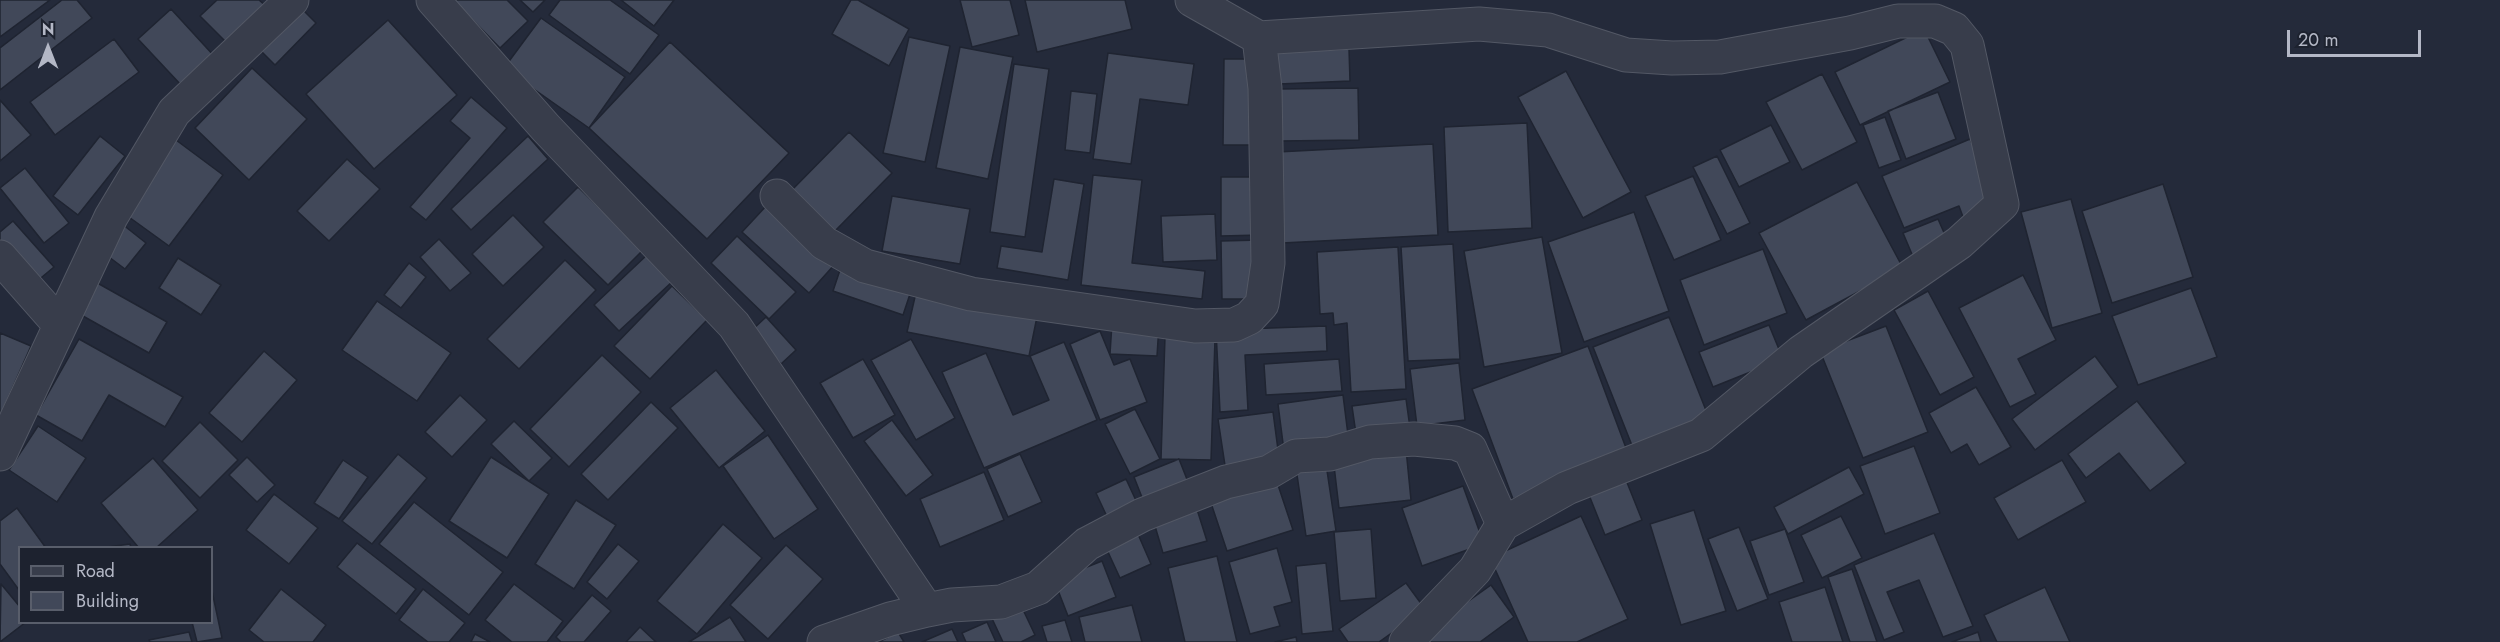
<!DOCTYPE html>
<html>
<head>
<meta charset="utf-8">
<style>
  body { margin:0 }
  #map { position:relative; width:2500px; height:642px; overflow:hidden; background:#242a3a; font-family:Jost,sans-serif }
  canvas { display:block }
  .legend { position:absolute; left:18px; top:546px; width:195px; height:78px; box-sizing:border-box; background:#1d222f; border:2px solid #595e6b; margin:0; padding:8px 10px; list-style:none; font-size:18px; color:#b4b8c6 }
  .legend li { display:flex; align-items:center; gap:12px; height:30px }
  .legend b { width:30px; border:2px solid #595e6b }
  .north { position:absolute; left:18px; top:18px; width:60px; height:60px; -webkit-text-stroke:4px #1d222f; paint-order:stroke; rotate:0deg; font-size:16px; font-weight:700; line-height:24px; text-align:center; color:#b4b8c6 }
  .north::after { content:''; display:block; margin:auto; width:21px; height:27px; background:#b4b8c6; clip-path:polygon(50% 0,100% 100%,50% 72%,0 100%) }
  .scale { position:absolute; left:2287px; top:30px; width:134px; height:27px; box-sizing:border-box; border:3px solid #b4b8c6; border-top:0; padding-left:8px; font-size:18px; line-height:21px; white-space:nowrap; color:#b4b8c6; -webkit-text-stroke:4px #1d222f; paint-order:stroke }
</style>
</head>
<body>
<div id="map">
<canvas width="2500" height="642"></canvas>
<ul class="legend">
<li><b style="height:8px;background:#383d4b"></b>Road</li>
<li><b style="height:16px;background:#414859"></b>Building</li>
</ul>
<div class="north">N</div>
<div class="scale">20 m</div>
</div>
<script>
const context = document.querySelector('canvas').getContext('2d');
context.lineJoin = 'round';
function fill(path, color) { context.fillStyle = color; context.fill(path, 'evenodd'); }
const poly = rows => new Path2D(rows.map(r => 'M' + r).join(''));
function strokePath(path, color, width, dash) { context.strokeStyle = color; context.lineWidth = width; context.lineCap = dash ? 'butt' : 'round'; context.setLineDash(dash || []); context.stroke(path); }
const building = poly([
  [0,0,50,0,0,37,0,0],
  [62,0,77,0,92,18,0,90,0,48,62,0],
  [217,0,259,0,267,7,229,45,200,16,217,0],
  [453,0,507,0,528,21,500,48,453,0],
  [520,0,545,0,533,12,520,0],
  [560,0,610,0,659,35,630,74,549,15,560,0],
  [621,0,674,0,654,26,621,0],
  [851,0,858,0,909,29,889,66,832,34,851,0],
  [960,0,1010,0,1019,35,972,47,960,0],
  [1025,0,1125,0,1132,29,1037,52,1025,0],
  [297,4,316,23,275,65,256,46,297,4],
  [171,9,215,57,182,86,138,39,171,9],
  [541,18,625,77,589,128,504,68,541,18],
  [388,20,457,95,374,169,306,94,388,20],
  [1924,29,1950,82,1860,125,1835,72,1924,29],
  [909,37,950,46,925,162,883,153,909,37],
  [114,39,139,72,55,135,30,102,114,39],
  [670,42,789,153,707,239,589,128,670,42],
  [960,47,1013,57,988,179,936,168,960,47],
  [1349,49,1350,81,1279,84,1277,52,1349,49],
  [1108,53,1194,64,1188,105,1140,99,1131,164,1093,159,1108,53],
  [1224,59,1255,59,1253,145,1223,145,1224,59],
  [1014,64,1049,69,1025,237,990,232,1014,64],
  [252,68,307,119,249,180,195,128,252,68],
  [1566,71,1631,192,1583,218,1518,97,1566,71],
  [1822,74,1857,142,1802,170,1766,102,1822,74],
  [1358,88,1359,140,1280,141,1279,89,1358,88],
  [1071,91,1097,94,1090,153,1065,150,1071,91],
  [1938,92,1956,139,1906,159,1888,111,1938,92],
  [471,97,507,128,426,220,410,207,470,138,450,121,471,97],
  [0,100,31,135,0,161,0,100],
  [1885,117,1901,160,1879,168,1863,125,1885,117],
  [1527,123,1532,228,1448,232,1444,127,1527,123],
  [1771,125,1790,162,1739,187,1720,150,1771,125],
  [849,132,892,173,831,235,788,194,849,132],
  [100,136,125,156,78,215,53,196,100,136],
  [528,136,548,159,471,230,451,209,528,136],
  [1970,139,1997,204,1963,217,1959,206,1904,228,1882,176,1970,139],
  [176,140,223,175,169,246,122,212,176,140],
  [1433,144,1438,235,1282,243,1277,152,1433,144],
  [1717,156,1750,223,1727,234,1693,167,1717,156],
  [347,159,380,189,329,241,297,211,347,159],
  [25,168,69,223,44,243,0,188,25,168],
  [1093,175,1142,180,1132,263,1205,271,1202,299,1081,285,1093,175],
  [1693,176,1721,240,1674,260,1645,196,1693,176],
  [1221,177,1259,177,1261,235,1221,236,1221,177],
  [1054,179,1084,184,1068,280,997,268,1001,246,1042,252,1054,179],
  [1857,182,1903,268,1806,320,1759,233,1857,182],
  [2163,184,2193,277,2112,303,2082,211,2163,184],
  [578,187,643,250,608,285,543,222,578,187],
  [892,196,970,209,960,264,882,251,892,196],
  [2071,199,2102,313,2052,328,2021,212,2071,199],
  [768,204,835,264,809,293,742,232,768,204],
  [1634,212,1669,311,1584,342,1548,242,1634,212],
  [1215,214,1217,260,1163,262,1161,216,1215,214],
  [513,215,544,247,503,286,472,254,513,215],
  [1938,219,1949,244,1914,259,1903,233,1938,219],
  [13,221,54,267,36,282,0,240,0,232,13,221],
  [122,224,146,243,125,269,101,251,122,224],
  [737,236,796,292,769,319,711,263,737,236],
  [1542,237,1562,353,1484,367,1464,251,1542,237],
  [439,239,471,273,450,291,420,257,439,239],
  [1260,240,1261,299,1222,299,1221,241,1260,240],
  [1453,244,1460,359,1408,361,1401,247,1453,244],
  [1398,247,1406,389,1351,392,1347,323,1334,325,1333,313,1320,314,1317,252,1398,247],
  [1763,249,1787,313,1704,345,1680,280,1763,249],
  [648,254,673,281,619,331,594,305,648,254],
  [178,258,221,285,201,315,159,288,178,258],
  [565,260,596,290,519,369,487,339,565,260],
  [409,263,426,277,401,308,384,295,409,263],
  [842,264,912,288,903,315,833,291,842,264],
  [2023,275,2056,340,2018,359,2036,394,2010,407,1959,308,2023,275],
  [92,280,167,322,149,353,74,311,92,280],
  [672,286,707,320,650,379,614,346,672,286],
  [917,288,1038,312,1029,356,907,332,917,288],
  [2191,288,2217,357,2138,385,2112,316,2191,288],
  [1928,291,1974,377,1940,395,1894,310,1928,291],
  [377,301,451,353,417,401,342,350,377,301],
  [766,317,796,350,781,364,751,331,766,317],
  [1669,317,1711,423,1635,453,1593,347,1669,317],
  [1112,323,1159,325,1157,356,1110,354,1112,323],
  [1769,325,1783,359,1713,387,1699,352,1769,325],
  [1326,326,1327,351,1245,355,1248,410,1220,412,1216,330,1326,326],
  [1886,326,1928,432,1863,458,1820,351,1886,326],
  [1100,331,1114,365,1130,359,1147,402,1100,420,1070,344,1100,331],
  [0,333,31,346,0,416,0,333],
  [1165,337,1215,339,1211,460,1161,459,1165,337],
  [79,339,183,397,165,427,109,395,82,441,36,415,79,339],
  [911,339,955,418,916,440,871,360,911,339],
  [1064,342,1097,420,984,468,942,372,986,353,1013,415,1049,400,1030,356,1064,342],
  [1588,346,1629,456,1513,499,1472,389,1588,346],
  [264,351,297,380,242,442,209,413,264,351],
  [602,355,641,392,569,467,530,429,602,355],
  [2095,356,2118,387,2035,450,2012,419,2095,356],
  [863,359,895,415,853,438,820,383,863,359],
  [1339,359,1342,391,1266,395,1264,364,1339,359],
  [1459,363,1465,420,1417,426,1410,369,1459,363],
  [716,370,765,431,719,468,670,408,716,370],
  [1976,387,2011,447,1979,465,1967,444,1951,453,1929,413,1976,387],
  [460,395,487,420,452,457,425,432,460,395],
  [1343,395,1349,443,1284,451,1278,404,1343,395],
  [1406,399,1411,435,1357,441,1352,406,1406,399],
  [2137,401,2186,463,2150,491,2119,453,2086,478,2068,454,2137,401],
  [651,402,678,428,608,500,581,474,651,402],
  [1135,409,1160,459,1130,474,1105,424,1135,409],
  [1273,412,1280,465,1226,472,1218,419,1273,412],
  [892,420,933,475,906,496,864,441,892,420],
  [514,421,552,458,529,481,491,444,514,421],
  [200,422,238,460,200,498,162,461,200,422],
  [38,426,86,458,57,502,9,470,38,426],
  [768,435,818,509,774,539,723,466,768,435],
  [1914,446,1940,513,1885,534,1860,466,1914,446],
  [1406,449,1411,500,1339,508,1333,457,1406,449],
  [398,454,427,478,372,544,342,521,398,454],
  [1020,454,1042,502,1008,517,987,469,1020,454],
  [247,457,275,485,257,502,229,475,247,457],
  [491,457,549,494,507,558,449,521,491,457],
  [153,458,198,510,156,548,139,548,101,503,153,458],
  [1179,459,1190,487,1145,505,1134,477,1179,459],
  [343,460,368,477,339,519,314,503,343,460],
  [2062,460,2086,502,2018,540,1994,498,2062,460],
  [1326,464,1336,531,1306,536,1296,468,1326,464],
  [1849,467,1864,494,1788,534,1774,507,1849,467],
  [984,472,1004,520,940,547,920,499,984,472],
  [1624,475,1642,520,1605,535,1587,490,1624,475],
  [1126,479,1139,507,1109,521,1096,493,1126,479],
  [1276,479,1293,530,1227,551,1210,500,1276,479],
  [1463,486,1484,544,1422,566,1402,508,1463,486],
  [274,494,318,528,289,564,246,530,274,494],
  [576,500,616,525,574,589,535,564,576,500],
  [414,502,503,572,469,615,379,544,414,502],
  [1195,503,1207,541,1163,553,1152,516,1195,503],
  [17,508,46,548,20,548,19,590,0,564,0,521,17,508],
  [1694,510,1726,611,1681,625,1650,524,1694,510],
  [1581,516,1628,619,1577,642,1528,642,1490,558,1581,516],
  [1841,516,1862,558,1822,578,1801,535,1841,516],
  [723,524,762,558,697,634,657,601,723,524],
  [1134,525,1151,564,1120,578,1102,539,1134,525],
  [1739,527,1768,599,1737,611,1708,539,1739,527],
  [1371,529,1376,598,1340,601,1334,532,1371,529],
  [1785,529,1804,582,1769,595,1750,541,1785,529],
  [1934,533,1973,626,1943,637,1919,580,1887,592,1904,632,1884,640,1854,565,1934,533],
  [357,543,416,589,396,614,337,567,357,543],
  [130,544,131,548,100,548,130,544],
  [618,544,639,561,607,599,587,582,618,544],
  [786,545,823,579,768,639,730,605,786,545],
  [1277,548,1292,602,1274,607,1280,626,1250,634,1229,562,1277,548],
  [1217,556,1237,642,1185,642,1168,568,1217,556],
  [1102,561,1116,597,1068,616,1054,580,1102,561],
  [1326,563,1333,631,1302,634,1296,566,1326,563],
  [1852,569,1877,642,1850,642,1828,577,1852,569],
  [1406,583,1425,609,1379,642,1348,642,1339,629,1406,583],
  [1,584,20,607,20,622,26,622,0,642,1,584],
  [514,584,563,621,547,642,512,642,485,620,514,584],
  [1491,585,1514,617,1480,642,1411,642,1491,585],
  [1825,587,1843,642,1792,642,1779,602,1825,587],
  [2045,587,2070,642,1997,642,1984,615,2045,587],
  [281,589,326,625,313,642,264,642,249,630,281,589],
  [423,589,465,623,449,642,428,642,399,620,423,589],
  [212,591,222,638,197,642,192,622,212,622,212,591],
  [592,595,611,611,584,642,561,642,556,637,592,595],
  [1017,597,1035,635,1021,642,1003,642,988,610,1017,597],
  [1132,605,1142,642,1085,642,1079,617,1132,605],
  [730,617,746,642,689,642,730,617],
  [1065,620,1072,642,1047,642,1042,626,1065,620],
  [987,622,996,642,966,642,962,633,987,622],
  [640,627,656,642,626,642,640,627],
  [952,629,958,642,922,642,952,629],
  [189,632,192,642,150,642,149,640,189,632],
  [898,632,904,642,879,642,898,632],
  [1978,632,1981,642,1952,642,1978,632],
  [475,634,490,642,471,642,475,634],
  [1296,637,1297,642,1275,642,1296,637]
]);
fill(building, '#414859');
strokePath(building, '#1f2431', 1.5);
const minor = poly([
  [433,0,546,128,734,325,927,610],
  [1192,0,1259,38,1479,24,1548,30,1626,55,1672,58,1720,57,1850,33,1898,21,1935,21,1954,29,1967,45,2002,204,1959,243,1801,352,1701,435,1567,488,1503,524,1475,570,1406,642],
  [777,196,824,243,865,266,971,294,1195,326,1234,325,1249,318,1262,304,1268,263,1265,88,1259,38],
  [0,257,59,324],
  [0,454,111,217,174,112,292,0],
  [824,642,890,619,927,610,952,605,1001,602,1038,588,1087,544,1142,515,1226,482,1269,472,1296,456,1330,454,1370,442,1414,439,1455,443,1470,449,1503,524]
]);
strokePath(minor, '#535865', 35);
strokePath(minor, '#383d4b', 33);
</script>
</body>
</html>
